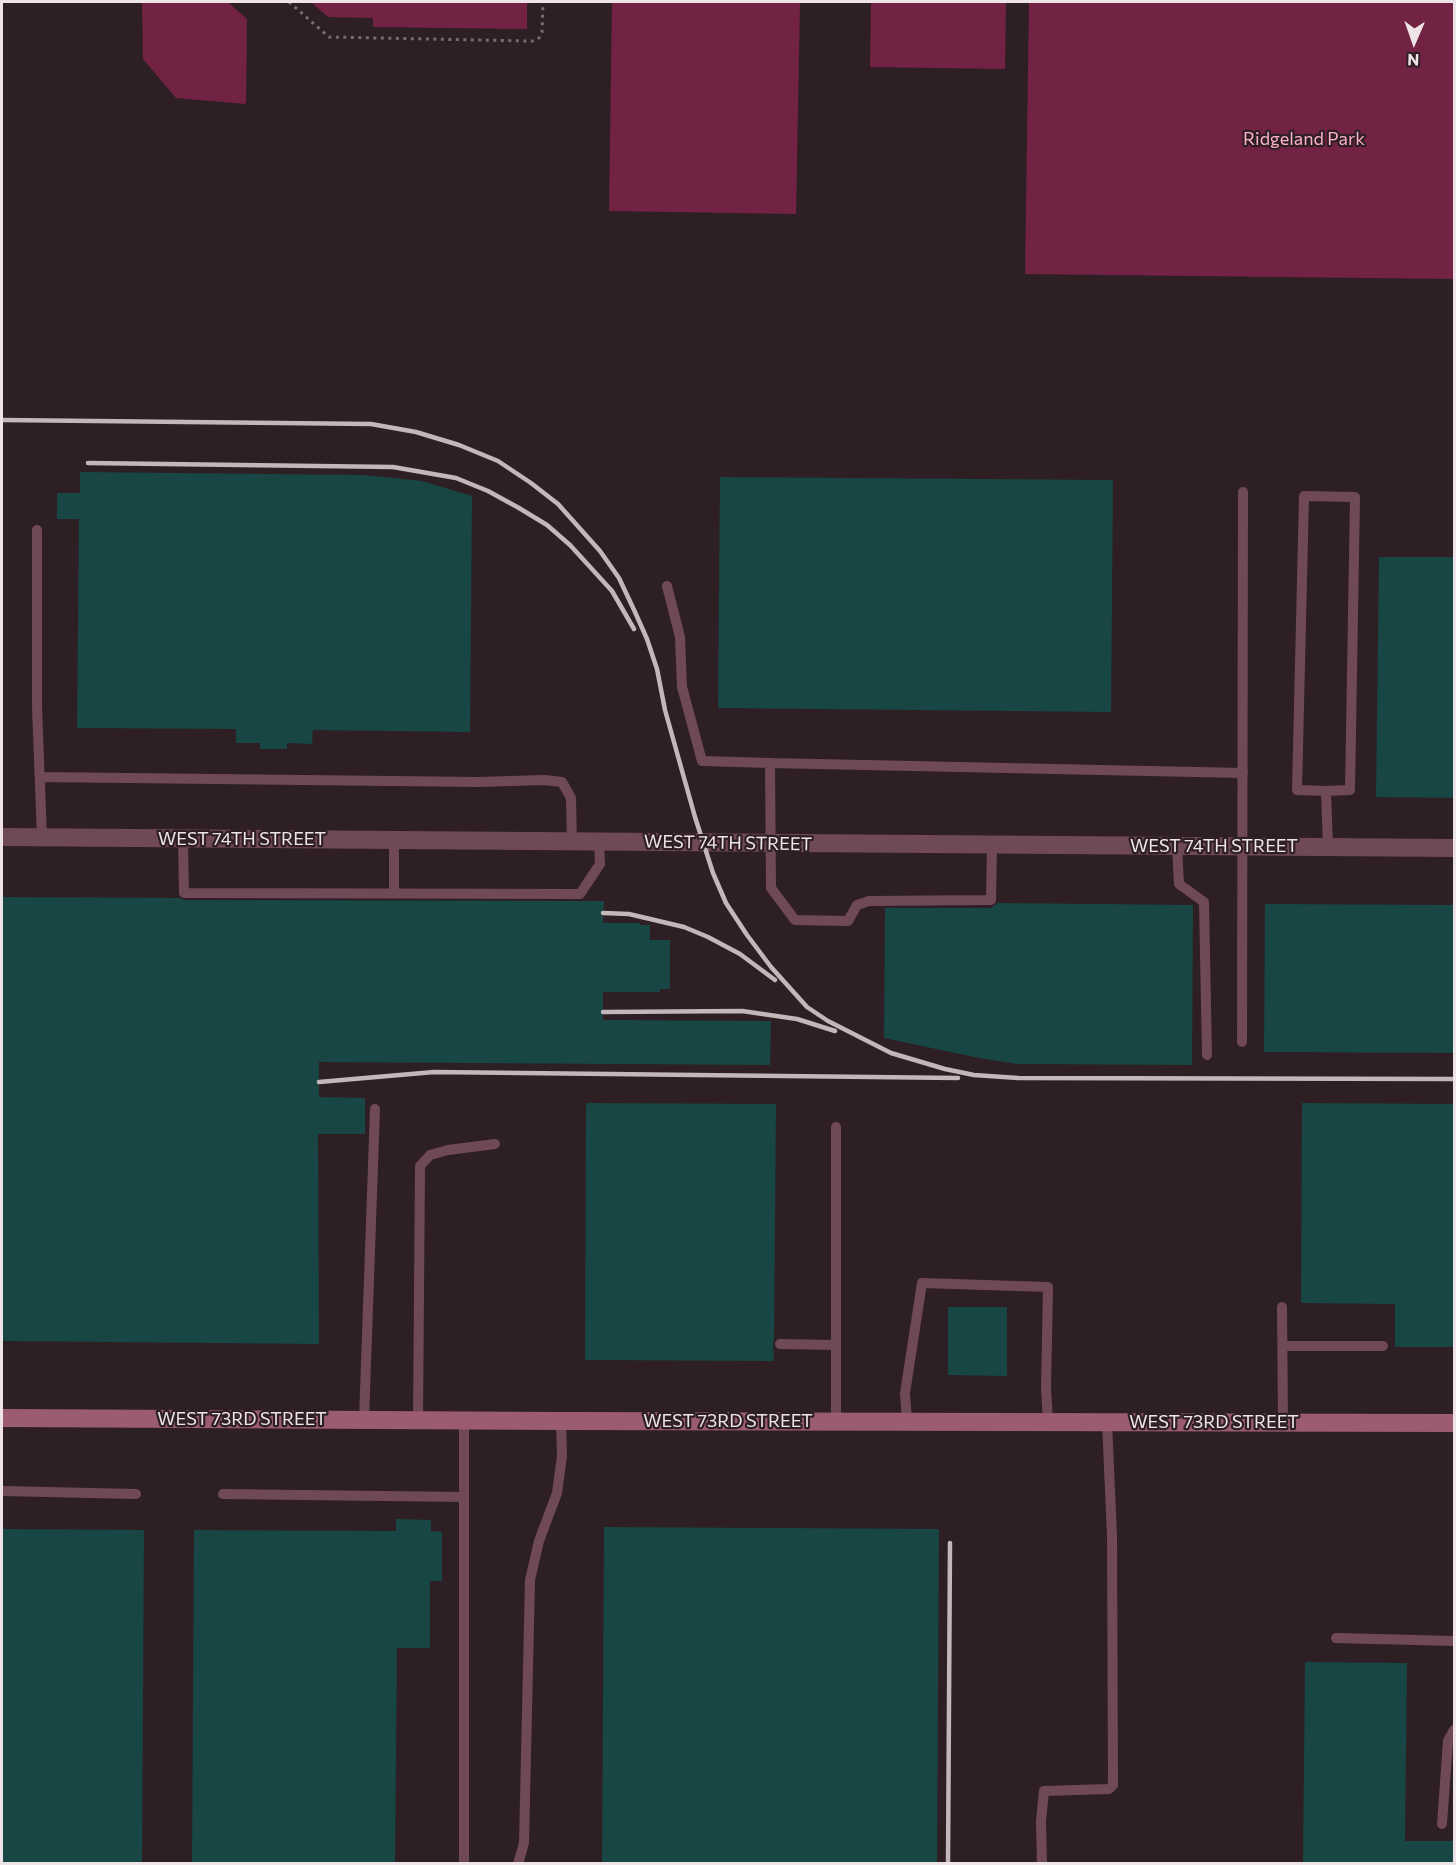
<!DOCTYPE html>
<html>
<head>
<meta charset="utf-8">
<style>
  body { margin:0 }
  #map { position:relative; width:1456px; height:1865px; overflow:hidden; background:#2e1f24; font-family:Commissioner,sans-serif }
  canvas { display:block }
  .frame { position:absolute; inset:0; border:3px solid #eee3e6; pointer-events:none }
  .north { position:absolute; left:1384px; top:12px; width:60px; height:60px; -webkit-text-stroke:4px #2e1f24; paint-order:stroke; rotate:182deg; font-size:16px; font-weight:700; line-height:24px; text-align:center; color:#eee3e6 }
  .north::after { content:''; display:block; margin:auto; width:21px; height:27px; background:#eee3e6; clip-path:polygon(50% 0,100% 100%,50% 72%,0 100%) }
</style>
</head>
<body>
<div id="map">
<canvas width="1456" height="1865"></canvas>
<div class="frame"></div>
<div class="north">N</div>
</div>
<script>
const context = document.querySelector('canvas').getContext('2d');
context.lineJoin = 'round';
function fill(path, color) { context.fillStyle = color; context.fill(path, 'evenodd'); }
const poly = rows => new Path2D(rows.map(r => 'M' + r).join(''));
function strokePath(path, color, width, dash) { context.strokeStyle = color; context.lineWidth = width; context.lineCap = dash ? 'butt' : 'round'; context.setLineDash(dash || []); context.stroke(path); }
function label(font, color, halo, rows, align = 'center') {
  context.font = font + ' Commissioner,sans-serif'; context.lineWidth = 4.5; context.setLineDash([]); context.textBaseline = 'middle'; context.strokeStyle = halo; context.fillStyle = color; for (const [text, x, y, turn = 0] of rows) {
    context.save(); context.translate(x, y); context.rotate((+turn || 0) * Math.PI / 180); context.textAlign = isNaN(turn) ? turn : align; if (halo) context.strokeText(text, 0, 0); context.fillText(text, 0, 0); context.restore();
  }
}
fill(poly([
  [142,2,228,2,247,19,246,104,176,98,143,59],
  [311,2,527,2,527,29,373,27,373,18,328,17],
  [612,2,800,2,796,214,609,211],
  [871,2,1006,2,1005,69,870,67],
  [1029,2,1454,2,1454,279,1025,274]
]), '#722344');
fill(poly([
  [80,472,364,475,422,481,472,496,470,732,313,730,312,744,287,743,287,749,260,749,260,743,236,743,236,729,77,728,79,519,57,519,57,493,80,493],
  [720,477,1113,480,1111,712,718,708],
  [1379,557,1455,557,1455,798,1376,797],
  [2,897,179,898,184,900,604,901,603,923,640,923,640,925,650,925,650,940,670,940,670,989,660,989,660,992,603,992,603,1020,771,1021,770,1065,319,1062,319,1097,365,1098,365,1134,318,1134,319,1344,2,1341],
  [998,903,1193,905,1192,1065,1018,1064,979,1058,884,1038,885,908,991,908],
  [1265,904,1455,905,1455,1053,1264,1052],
  [586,1103,776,1104,774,1339,773,1344,774,1361,585,1360],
  [1302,1103,1455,1104,1455,1347,1395,1347,1395,1304,1301,1303],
  [948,1307,1007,1307,1007,1376,948,1375],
  [396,1519,431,1520,431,1531,442,1532,442,1581,430,1581,430,1648,397,1648,395,1863,192,1863,194,1530,396,1531],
  [604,1527,939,1529,937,1863,602,1863],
  [2,1529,144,1530,142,1863,2,1863],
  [1305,1662,1407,1663,1405,1841,1455,1841,1455,1863,1303,1863]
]), '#174644');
strokePath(poly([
  [289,2,329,37,528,41,534,41,539,38,542,32,543,2]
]), '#796c70', 3, [3, 4.5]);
strokePath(poly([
  [37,530,37,706,42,838],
  [667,586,680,637,682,687,702,761,770,763],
  [40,777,478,782,544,780,562,782,571,798,572,842],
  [1326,791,1350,790,1355,497,1304,496,1297,790,1326,791,1328,847],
  [183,839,184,893,580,894,600,864,599,842],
  [992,845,991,900,869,901,857,905,848,921,795,920,771,888,770,763,1243,773],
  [1177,846,1179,884,1204,902,1207,1055],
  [394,894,394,840],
  [1242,1042,1243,492],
  [1282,1307,1283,1422],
  [780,1344,836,1345],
  [1283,1346,1383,1346],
  [364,1420,375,1109],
  [418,1420,420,1166,430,1155,448,1150,495,1144],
  [464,1420,464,1864],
  [836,1422,836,1127],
  [907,1422,905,1393,922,1283,1048,1287,1046,1388,1048,1422],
  [2,1491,136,1494],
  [223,1494,464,1497],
  [1336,1638,1454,1641],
  [1442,1824,1448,1741,1454,1730],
  [518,1864,524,1843,530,1580,539,1541,557,1493,562,1456,561,1421],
  [1042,1864,1041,1821,1044,1791,1109,1789,1113,1785,1112,1536,1107,1422]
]), '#704956', 10);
strokePath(poly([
  [2,837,1454,848]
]), '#704956', 18);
strokePath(poly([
  [2,1418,561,1421,1454,1423]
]), '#9b5c72', 18);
strokePath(poly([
  [2,420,371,424,416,432,459,445,498,461,531,483,558,504,600,551,619,578,635,612,647,639,657,669,665,710,695,817,713,873,726,903,747,935,771,967,807,1007,828,1021,891,1053,945,1069,974,1075,1018,1078,1454,1079],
  [88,463,393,467,456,478,488,491,519,508,547,525,570,545,612,591,634,629],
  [603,913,629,914,684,927,708,937,740,954,775,980],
  [603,1012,742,1011,797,1019,835,1031],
  [319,1082,434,1072,958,1078],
  [948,1864,950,1543]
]), '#c3b7ba', 4.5);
label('18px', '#fdb1c9', '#2e1f24', [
  ["Ridgeland Park",1304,139]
]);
label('18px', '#eee3e6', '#2e1f24', [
  ["WEST 74TH STREET",242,839],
  ["WEST 74TH STREET",728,843,1],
  ["WEST 74TH STREET",1214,846],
  ["WEST 73RD STREET",242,1419],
  ["WEST 73RD STREET",728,1421],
  ["WEST 73RD STREET",1214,1422]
]);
</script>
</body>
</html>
